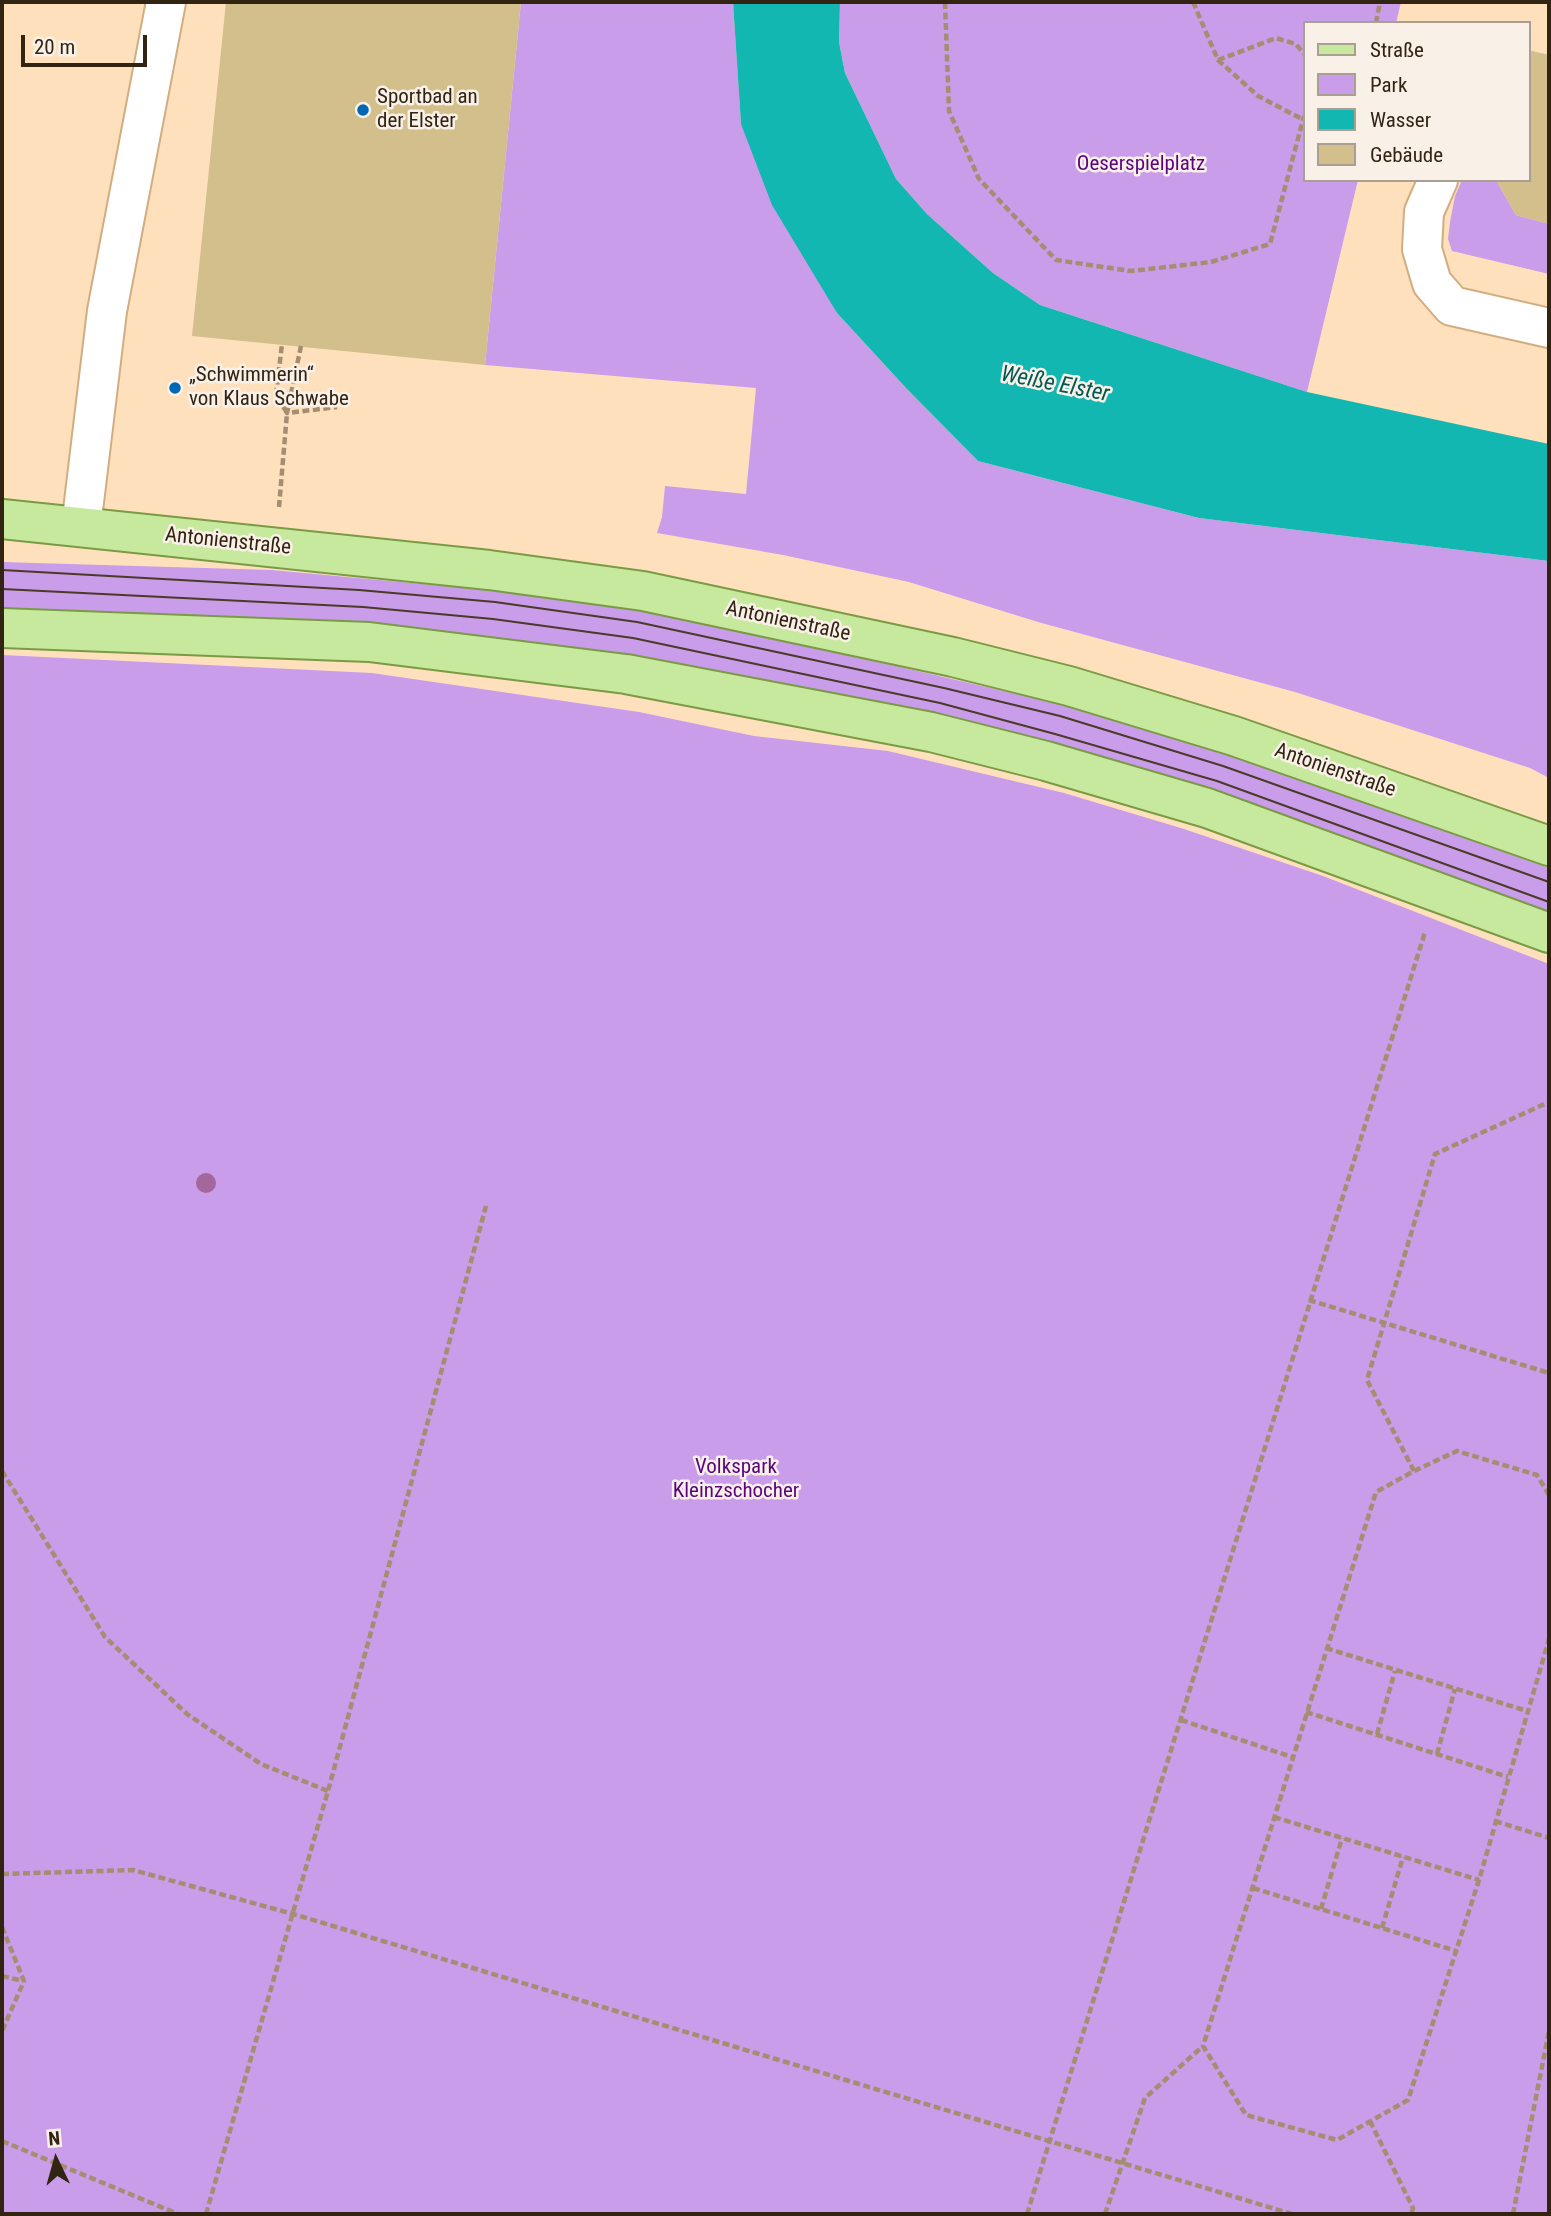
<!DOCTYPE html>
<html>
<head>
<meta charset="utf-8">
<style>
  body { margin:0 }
  #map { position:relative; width:1551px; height:2216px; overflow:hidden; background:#ffe0bd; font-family:"Roboto Condensed",sans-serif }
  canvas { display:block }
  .frame { position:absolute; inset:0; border:4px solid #322413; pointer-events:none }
  .legend { position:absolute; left:1303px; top:21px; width:228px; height:161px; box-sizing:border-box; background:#f9f1e8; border:2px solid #a99f93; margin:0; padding:9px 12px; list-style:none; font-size:21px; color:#322413 }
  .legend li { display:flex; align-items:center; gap:14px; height:35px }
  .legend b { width:35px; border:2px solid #a99f93 }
  .north { position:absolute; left:21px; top:2125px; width:70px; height:70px; -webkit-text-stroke:5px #f9f1e8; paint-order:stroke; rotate:355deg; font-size:19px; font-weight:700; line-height:28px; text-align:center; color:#322413 }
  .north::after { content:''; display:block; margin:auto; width:24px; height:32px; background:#322413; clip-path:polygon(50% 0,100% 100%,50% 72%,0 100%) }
  .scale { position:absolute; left:21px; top:35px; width:126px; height:32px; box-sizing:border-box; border:4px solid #322413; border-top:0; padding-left:9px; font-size:21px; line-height:24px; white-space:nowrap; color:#322413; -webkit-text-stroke:5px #f9f1e8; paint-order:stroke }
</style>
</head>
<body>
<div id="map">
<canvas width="1551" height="2216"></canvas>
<div class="frame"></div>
<ul class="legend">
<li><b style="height:9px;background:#c6e99e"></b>Straße</li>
<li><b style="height:19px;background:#c99dea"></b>Park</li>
<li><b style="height:19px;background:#11b7b0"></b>Wasser</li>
<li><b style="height:19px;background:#d3bf8b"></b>Gebäude</li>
</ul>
<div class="north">N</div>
<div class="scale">20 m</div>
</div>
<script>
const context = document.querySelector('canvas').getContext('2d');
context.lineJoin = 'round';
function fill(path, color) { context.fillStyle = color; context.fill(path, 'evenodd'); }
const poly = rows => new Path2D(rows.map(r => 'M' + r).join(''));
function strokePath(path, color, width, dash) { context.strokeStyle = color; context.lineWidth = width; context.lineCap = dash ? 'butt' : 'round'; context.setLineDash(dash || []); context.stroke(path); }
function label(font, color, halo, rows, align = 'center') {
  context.font = font + ' "Roboto Condensed",sans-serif'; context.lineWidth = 5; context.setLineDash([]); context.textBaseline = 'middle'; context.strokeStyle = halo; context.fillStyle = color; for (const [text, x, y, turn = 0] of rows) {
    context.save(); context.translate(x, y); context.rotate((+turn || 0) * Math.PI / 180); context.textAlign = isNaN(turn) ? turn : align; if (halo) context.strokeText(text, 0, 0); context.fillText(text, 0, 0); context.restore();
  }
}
fill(poly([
  [521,2,733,2,741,124,837,313,906,388,978,461,1199,518,1549,561,1549,778,1530,768,1295,692,1038,622,909,582,783,555,657,533,662,517,665,486,746,494,756,388,485,365],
  [840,2,1401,2,1396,23,1304,23,1304,180,1358,180,1307,392,1040,305,993,273,927,214,896,179,845,73,839,42],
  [1462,180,1496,180,1516,215,1549,224,1549,274,1452,251,1448,239,1450,222,1455,196],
  [2,562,272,570,540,595,639,610,866,659,1064,705,1227,754,1549,868,1549,913,936,715,629,655,372,622,2,608],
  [2,655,372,673,639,712,754,736,888,751,1064,793,1184,829,1323,876,1549,964,1549,2214,2,2214]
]), '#c99dea');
fill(poly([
  [733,2,840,2,839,42,845,73,896,179,927,214,993,273,1040,305,1307,392,1549,444,1549,561,1199,518,978,461,906,388,837,313,772,205,741,124]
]), '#11b7b0');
fill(poly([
  [226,2,521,2,485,365,192,336],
  [1528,50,1549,55,1549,224,1516,215,1496,180,1528,180]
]), '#d3bf8b');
const minor = poly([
  [1438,180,1424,212,1422,249,1432,283,1452,306,1549,328],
  [81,527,107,311,166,2]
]);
const major = poly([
  [2,519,489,570,643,591,953,657,1069,686,1234,736,1549,846],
  [2,628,369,642,626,674,931,732,1046,761,1207,808,1549,933]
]);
strokePath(minor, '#d2ad82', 42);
strokePath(major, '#7a9b43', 42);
strokePath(poly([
  [945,2,949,111,979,179,1056,260,1131,271,1211,262,1270,244,1304,116],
  [1193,2,1218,60,1258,96,1302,119],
  [1376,23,1380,2],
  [1218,60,1276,38,1296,44,1304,54],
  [301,346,287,413,337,407],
  [279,507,287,413,276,395,282,344],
  [1309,1300,1549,1373],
  [2,1471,105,1637,187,1714,261,1764,328,1791],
  [1414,1471,1367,1380,1435,1154,1549,1102],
  [1549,1495,1537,1475,1457,1451,1414,1471,1376,1492,1203,2046,1246,2115,1337,2140,1408,2100,1479,1880,1549,1639],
  [1326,1648,1527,1711],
  [1306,1712,1508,1777],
  [1181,1720,1292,1757],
  [1377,1734,1395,1671],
  [1437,1754,1455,1689],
  [1274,1817,1479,1880],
  [1495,1821,1549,1838],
  [2,1874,133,1870,293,1914,1292,2214],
  [1253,1888,1456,1951],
  [1321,1909,1342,1838],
  [2,1927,24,1981,2,2031],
  [1382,1928,1403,1857],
  [2,1976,23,1981],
  [1370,2121,1413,2208,1411,2214],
  [2,2141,178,2214],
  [206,2214,328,1791,486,1206],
  [1027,2214,1425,932],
  [1105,2214,1145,2098,1203,2046],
  [1513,2214,1549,2031]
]), '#a58d72', 4.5, [7, 3.5]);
strokePath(minor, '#fff', 38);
strokePath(major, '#c6e99e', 38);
strokePath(poly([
  [2,570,359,590,495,602,637,622,944,688,1060,716,1223,766,1549,882],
  [2,589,363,607,493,619,633,638,940,703,1055,734,1217,781,1549,902]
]), '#4a3a27', 2);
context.fillStyle = '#a4679c';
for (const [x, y] of [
  [206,1183]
]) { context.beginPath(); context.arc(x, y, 10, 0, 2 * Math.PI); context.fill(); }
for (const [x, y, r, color] of [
  [363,110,7,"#0067b3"],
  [175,388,7,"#0067b3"]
]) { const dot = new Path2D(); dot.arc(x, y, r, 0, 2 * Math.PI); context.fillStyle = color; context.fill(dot); strokePath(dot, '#f9f1e8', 2.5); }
label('21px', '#322413', '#f9f1e8', [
  ["Sportbad an",377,98],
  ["der Elster",377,122],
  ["„Schwimmerin“",189,376],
  ["von Klaus Schwabe",189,400]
], 'left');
label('21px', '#5a0481', '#f9f1e8', [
  ["Oeserspielplatz",1141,165],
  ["Volkspark",736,1468],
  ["Kleinzschocher",736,1492]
]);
label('21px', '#322413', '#f9f1e8', [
  ["Antonienstraße",228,542,6],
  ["Antonienstraße",788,622,12],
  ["Antonienstraße",1335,771,19]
]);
label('italic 23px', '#005854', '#f9f1e8', [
  ["Weiße Elster",1055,385,11]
]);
</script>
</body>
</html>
